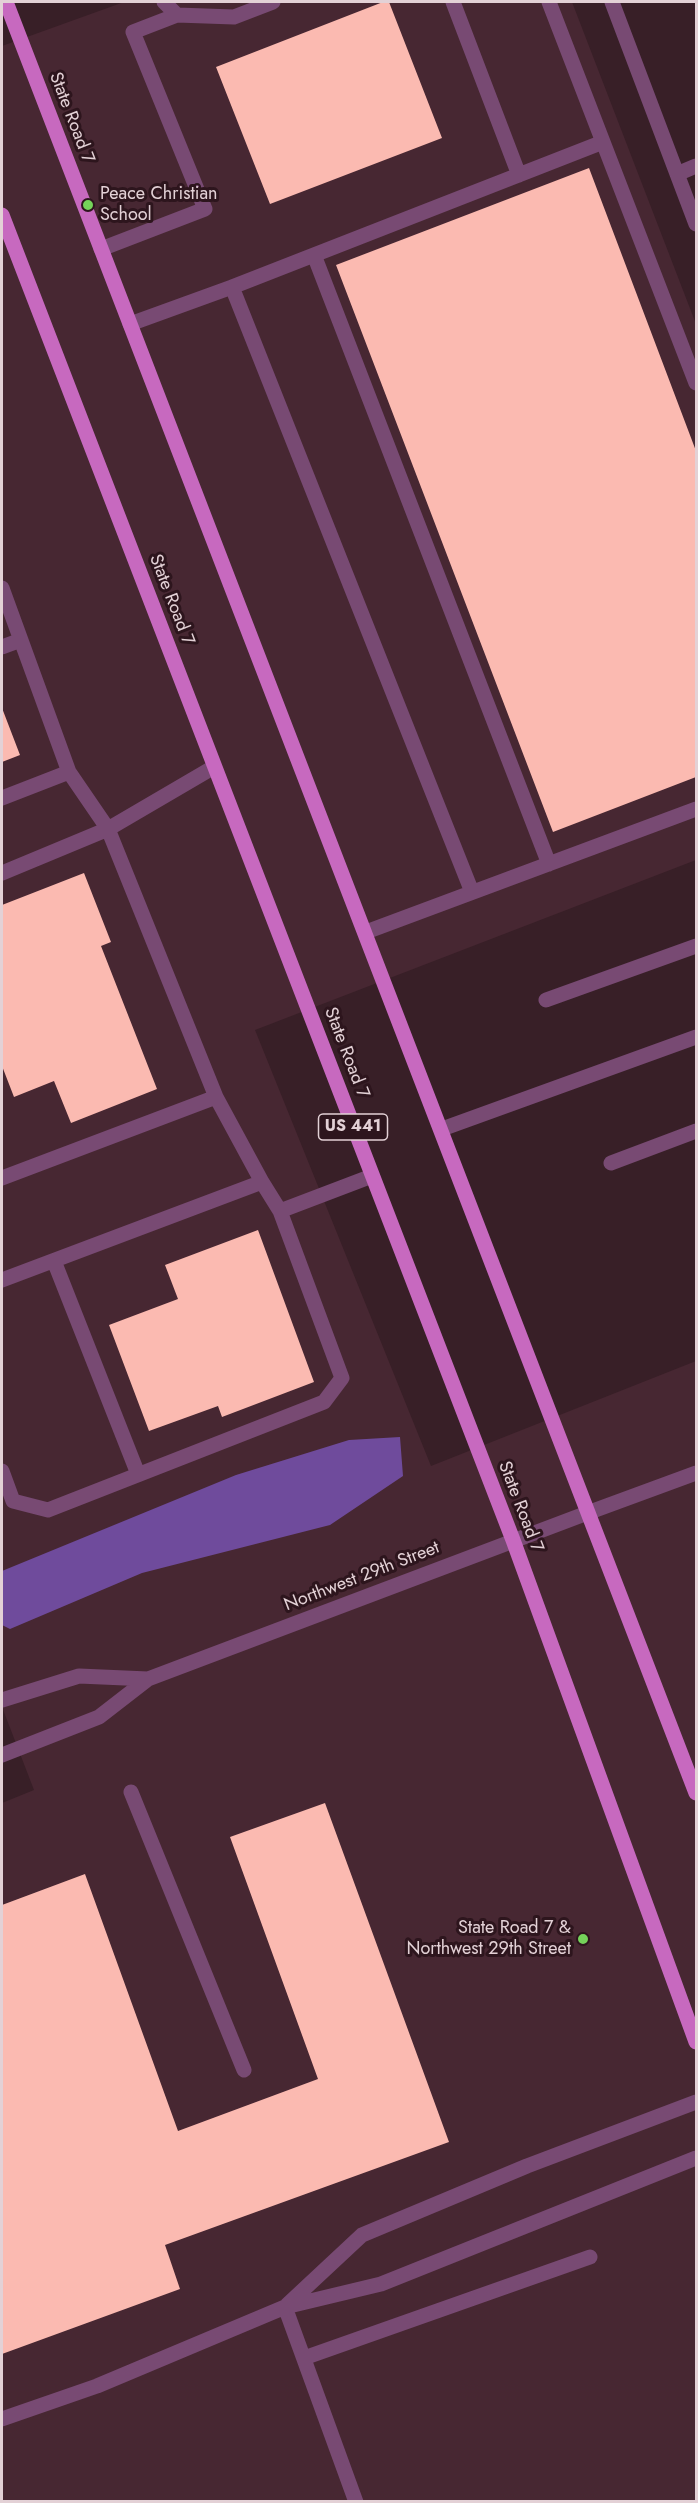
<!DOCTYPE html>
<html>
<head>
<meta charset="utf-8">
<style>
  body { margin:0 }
  #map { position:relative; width:698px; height:2503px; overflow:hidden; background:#381f27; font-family:Jost,sans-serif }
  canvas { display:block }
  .frame { position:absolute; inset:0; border:3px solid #e3d1d6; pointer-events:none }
</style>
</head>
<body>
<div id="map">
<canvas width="698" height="2503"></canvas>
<div class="frame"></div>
</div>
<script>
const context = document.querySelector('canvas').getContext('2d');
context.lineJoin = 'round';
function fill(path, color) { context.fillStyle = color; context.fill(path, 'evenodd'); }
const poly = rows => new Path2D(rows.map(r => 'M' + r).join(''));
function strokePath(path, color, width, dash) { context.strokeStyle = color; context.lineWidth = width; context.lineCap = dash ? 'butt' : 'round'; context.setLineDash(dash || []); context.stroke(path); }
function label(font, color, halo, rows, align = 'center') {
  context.font = font + ' Jost,sans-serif'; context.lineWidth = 6; context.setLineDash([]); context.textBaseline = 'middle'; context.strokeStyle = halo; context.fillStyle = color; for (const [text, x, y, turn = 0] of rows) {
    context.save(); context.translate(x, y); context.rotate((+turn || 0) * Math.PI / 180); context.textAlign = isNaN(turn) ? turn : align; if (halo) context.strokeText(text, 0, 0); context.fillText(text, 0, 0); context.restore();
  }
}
fill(poly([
  [124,2,572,2,696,324,696,860,255,1030,431,1466,696,1361,696,2501,2,2501,2,1803,34,1790,2,1707,2,46]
]), '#472732');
fill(poly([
  [400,1437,403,1476,330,1525,142,1573,10,1629,2,1625,2,1571,236,1475,349,1440]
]), '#6f4b9c');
fill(poly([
  [383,2,389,2,442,138,270,204,216,67],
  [589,168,696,451,696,777,553,832,336,265],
  [2,708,20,755,2,762],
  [84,873,111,942,101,946,157,1089,71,1123,54,1081,14,1097,2,1066,2,905],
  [258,1230,314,1382,222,1417,218,1406,149,1431,109,1325,178,1299,165,1265],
  [325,1803,449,2142,165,2245,180,2289,2,2354,2,1905,85,1874,178,2131,318,2079,230,1837]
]), '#fbbab1');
strokePath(poly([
  [164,2,177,15],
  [453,2,519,175],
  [549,2,696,383],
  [612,2,696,224],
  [677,174,696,166],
  [101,249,205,209,133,32,177,15,234,17,273,2],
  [314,255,549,864],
  [232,287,472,892],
  [130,324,232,287,603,142],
  [2,588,69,772,108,829,216,1097,2,1178],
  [2,647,21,640],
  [2,798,69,772],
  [2,873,108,829,214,767],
  [366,932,696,809],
  [546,1000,696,946],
  [216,1097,262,1182],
  [442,1129,696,1037],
  [611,1163,696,1131],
  [280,1211,372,1176],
  [54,1261,138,1474],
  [2,1280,262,1182,280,1211,342,1378,324,1402,48,1510,13,1501,2,1471],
  [590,1512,696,1473],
  [131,1792,244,2070],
  [287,2305,362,2235,527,2166,696,2102],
  [285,2307,356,2502],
  [304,2358,590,2257],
  [2,2419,97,2386,285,2307,381,2284,696,2158]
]), '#784a73', 15);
strokePath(poly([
  [2,1700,79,1676,148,1679],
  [2,1755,99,1717,148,1679,590,1512]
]), '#784a73', 15);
strokePath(poly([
  [6,2,696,1793],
  [2,215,513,1540,696,2042]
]), '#c769bf', 15);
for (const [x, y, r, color] of [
  [88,205,6,"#75d25a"],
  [583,1939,6,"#75d25a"]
]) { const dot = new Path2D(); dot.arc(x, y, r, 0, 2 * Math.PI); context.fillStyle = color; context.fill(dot); strokePath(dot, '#2d151d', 2); }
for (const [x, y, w] of [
  [353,1127,69]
]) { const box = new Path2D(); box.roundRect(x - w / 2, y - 13, w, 26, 4.5); context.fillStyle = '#2d151d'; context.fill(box); strokePath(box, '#e3d1d6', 1.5); }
label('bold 16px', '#e3d1d6', null, [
  ["US 441",353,1127]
]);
label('18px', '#e3d1d6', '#2d151d', [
  ["State Road 7",71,118,69],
  ["State Road 7",171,600,69],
  ["State Road 7",346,1053,69],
  ["State Road 7",520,1507,69],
  ["Northwest 29th Street",362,1577,-21]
]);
label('18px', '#e3d1d6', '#2d151d', [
  ["Peace Christian",100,195],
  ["School",100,216],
  ["State Road 7 &",571,1929,"right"],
  ["Northwest 29th Street",571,1950,"right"]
], 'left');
</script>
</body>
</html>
